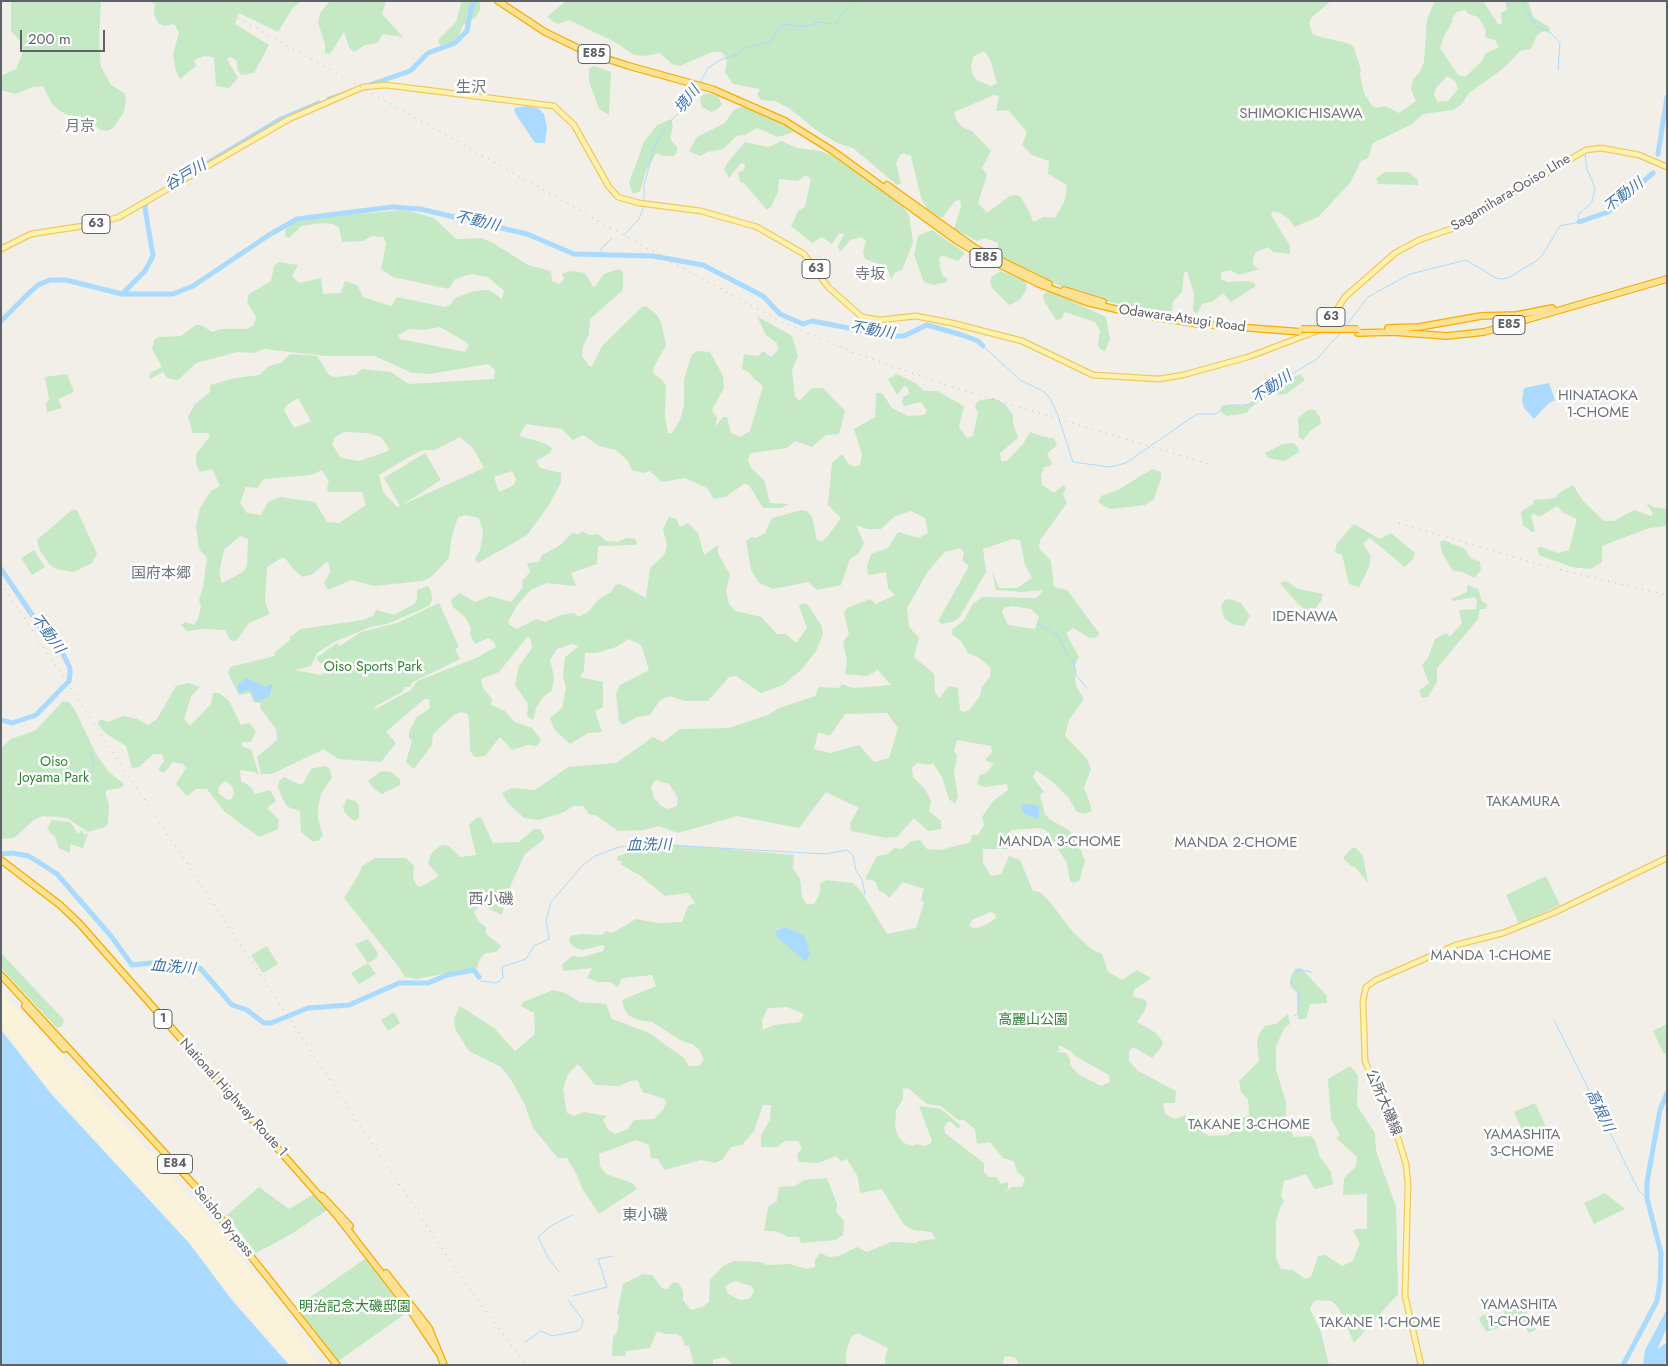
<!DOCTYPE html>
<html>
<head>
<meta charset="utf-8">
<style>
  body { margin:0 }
  #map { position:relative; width:1668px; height:1366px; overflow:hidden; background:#f1efe8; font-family:Jost,sans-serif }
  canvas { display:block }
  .frame { position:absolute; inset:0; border:2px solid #5f6368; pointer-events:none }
  .scale { position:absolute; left:20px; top:30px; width:85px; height:22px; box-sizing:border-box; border:2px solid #5f6368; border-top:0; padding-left:6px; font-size:15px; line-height:18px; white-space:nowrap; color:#5f6368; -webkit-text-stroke:4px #fff; paint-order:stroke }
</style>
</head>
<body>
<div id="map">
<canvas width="1668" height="1366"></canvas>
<div class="frame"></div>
<div class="scale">200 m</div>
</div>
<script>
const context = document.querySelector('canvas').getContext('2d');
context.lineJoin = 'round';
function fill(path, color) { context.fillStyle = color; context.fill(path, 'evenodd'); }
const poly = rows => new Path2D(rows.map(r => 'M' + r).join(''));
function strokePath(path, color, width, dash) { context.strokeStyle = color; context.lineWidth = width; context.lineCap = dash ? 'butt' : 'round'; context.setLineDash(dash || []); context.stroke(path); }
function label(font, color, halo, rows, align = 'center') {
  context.font = font + ' Jost,"Noto Sans JP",sans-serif'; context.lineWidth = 5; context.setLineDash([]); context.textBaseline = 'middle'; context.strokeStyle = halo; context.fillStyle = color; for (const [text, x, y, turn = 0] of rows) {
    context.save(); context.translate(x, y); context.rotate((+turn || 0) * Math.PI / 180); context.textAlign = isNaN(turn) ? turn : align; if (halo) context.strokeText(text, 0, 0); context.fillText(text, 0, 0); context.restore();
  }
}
fill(poly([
  [11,1,101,1,99,42,101,67,111,85,124,93,126,99,124,112,113,128,107,131,101,130,80,116,68,115,60,111,52,104,43,86,32,87,16,94,1,90,1,76,16,69,23,52,21,42,11,31],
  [151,1,301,1,292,9,278,32,239,13,235,24,269,45,254,73,241,75,237,69,237,61,231,57,227,59,238,78,229,88,216,86,214,57,204,56,194,60,196,66,180,79,176,71,173,55,179,32,174,24,164,26,158,23,154,14,155,5],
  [330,1,386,1,382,14,403,37,383,34,377,43,365,45,355,52,350,49,344,32,330,54,325,53,325,44,318,23,320,13],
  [464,1,480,2,480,10,476,17,463,25,455,46,444,48,438,43,439,39,456,22,461,3],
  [566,1,1331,1,1311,18,1309,24,1313,35,1350,44,1354,48,1361,70,1360,75,1364,93,1372,106,1376,108,1385,106,1399,113,1416,101,1411,89,1413,79,1420,72,1424,62,1427,19,1435,1,1483,1,1498,24,1502,24,1501,13,1507,10,1505,1,1528,1,1533,17,1550,28,1550,31,1541,32,1537,35,1531,49,1520,51,1504,68,1469,93,1462,104,1453,110,1423,114,1412,124,1373,143,1368,158,1361,161,1350,183,1318,217,1294,227,1290,220,1282,214,1273,211,1271,215,1290,246,1290,254,1273,252,1268,247,1256,252,1253,259,1253,265,1259,269,1239,275,1230,270,1221,272,1221,279,1227,282,1247,281,1254,283,1256,286,1231,302,1223,293,1213,301,1202,304,1197,314,1193,311,1194,294,1187,271,1184,273,1182,292,1173,301,1172,311,1157,311,1104,301,1071,291,998,257,998,243,985,238,977,241,954,229,961,206,960,200,955,201,942,218,929,212,921,198,911,156,902,153,899,157,896,163,901,183,897,185,853,148,837,143,816,130,789,108,775,101,761,100,757,95,760,89,733,84,725,72,727,60,722,52,712,52,680,66,672,64,660,53,644,56,634,55,615,42,569,20,558,24,547,17],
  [1465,10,1469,14,1478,17,1486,30,1485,37,1495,40,1499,47,1485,54,1482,61,1465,77,1458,75,1440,48,1444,36,1453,21,1452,18,1457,12],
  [984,51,990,59,997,83,991,86,976,80,972,73,971,65,974,56],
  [1447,76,1455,81,1458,89,1448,101,1437,102,1434,94,1436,88],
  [994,95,999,96,996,111,1008,110,1027,132,1022,145,1032,155,1049,161,1048,174,1067,185,1065,200,1055,218,1044,217,1033,222,1029,211,1020,196,1016,195,1010,196,987,213,978,203,987,175,982,168,991,151,972,131,962,127,957,121,954,112],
  [595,66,611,72,609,115,599,109,589,81,589,68],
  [706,93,718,96,722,105,716,110,711,112,702,107,700,97],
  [740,107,749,107,790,125,794,132,778,137,757,128,745,135,737,136,723,149,707,152,700,156,689,151,697,137,725,123,733,111],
  [671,119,673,125,670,139,677,147,677,152,674,156,663,156,656,153,646,171,640,191,633,194,629,183,644,142,657,125],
  [781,141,797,148,820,151,836,157,901,204,909,215,913,243,902,270,896,272,891,279,888,270,882,265,865,259,863,251,866,241,862,237,850,240,840,252,838,246,844,235,843,233,839,234,832,244,822,237,812,243,791,226,799,210,805,207,811,179,806,175,798,181,779,179,778,192,771,207,767,210,744,183,740,182,738,173,744,170,745,164,741,163,729,178,724,169,728,162,745,142,769,147],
  [1385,172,1408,172,1418,180,1418,185,1378,184,1376,178],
  [405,210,434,218,456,239,481,238,493,243,528,265,551,271,552,281,559,284,564,279,562,274,570,271,585,273,594,288,604,274,619,269,623,272,623,290,590,319,589,334,583,347,582,356,590,367,592,366,602,346,642,307,646,306,657,315,661,322,666,345,653,369,654,374,662,380,666,386,665,417,668,433,672,433,680,420,684,406,684,379,692,354,698,351,710,352,723,376,724,388,712,410,717,418,715,427,723,417,727,417,731,433,740,437,750,431,763,386,754,379,750,373,742,369,744,354,758,356,763,351,771,357,778,350,777,343,766,335,757,316,792,336,798,356,792,370,795,396,799,401,812,388,823,388,845,411,839,434,826,435,812,447,795,441,787,448,750,453,748,460,751,468,764,480,770,503,789,504,781,508,763,508,749,485,744,484,725,497,714,499,707,488,685,478,662,482,650,471,643,473,632,470,628,461,616,450,599,446,583,435,573,440,562,429,526,424,519,436,544,443,552,448,550,453,536,461,540,468,561,473,561,482,549,505,527,535,517,541,478,563,475,559,480,550,483,532,479,518,465,515,458,517,452,535,449,558,431,577,423,581,374,586,351,580,328,590,324,583,330,572,329,563,326,562,313,574,303,577,295,571,285,558,281,558,267,567,265,602,270,614,249,623,236,641,230,640,225,630,202,629,187,631,181,625,185,622,194,625,198,619,201,607,199,600,203,587,207,558,199,549,196,526,200,508,211,491,220,486,212,469,200,472,196,464,196,454,210,436,208,433,193,433,188,417,195,404,210,392,210,385,235,378,259,375,269,366,281,363,290,354,317,356,329,375,335,377,355,375,362,369,391,372,409,384,494,379,495,370,488,364,430,374,412,373,375,356,326,356,264,349,253,353,237,352,196,363,178,380,167,378,163,372,149,379,150,373,162,367,152,349,154,340,159,337,181,336,196,325,201,325,212,332,221,329,246,329,254,325,256,317,247,302,249,294,271,281,274,266,279,262,298,265,292,276,299,283,321,278,323,294,341,293,345,281,357,285,363,297,391,306,397,297,445,307,451,304,455,298,474,291,489,290,502,299,504,291,488,277,472,274,455,279,449,289,393,277,381,269,386,244,384,237,372,236,363,241,342,242,339,227,333,224,323,223,301,226,289,238,285,236,285,230,294,222,310,218],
  [440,327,466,342,469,345,465,352,400,339,398,335,409,329,424,330],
  [298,398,311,421,294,428,284,410,287,405],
  [344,432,367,433,381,437,389,448,388,451,359,461,341,458,332,444,335,437],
  [460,437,473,448,484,468,402,505,441,480,425,453,384,478,400,506,397,507,383,492,379,475,409,457,423,450,435,450],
  [322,470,329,482,327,488,328,492,362,492,366,505,339,523,327,522,315,502,280,497,268,502,261,515,247,513,240,503,246,487,257,488,264,479,311,475],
  [512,471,516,479,514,485,499,492,494,477],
  [240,536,248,539,247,566,243,572,222,583,219,573,224,550],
  [932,230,965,253,958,261,941,255,939,259,941,272,943,276,948,279,946,282,934,285,924,282,914,255,918,236],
  [1001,271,1025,281,1026,284,1027,288,1020,300,1009,305,993,289,990,282,992,276],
  [1047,292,1051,292,1106,317,1110,339,1105,351,1100,349,1098,344,1100,331,1095,322,1065,312,1061,319,1056,320,1044,301,1043,295],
  [67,374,74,392,58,399,62,408,47,412,46,404,49,399,45,377],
  [897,374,917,384,924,391,937,391,964,406,959,427,967,438,973,436,978,413,975,406,978,401,993,398,1005,404,1013,415,1013,423,1018,438,1000,453,1001,461,1007,461,1023,444,1030,432,1045,437,1054,438,1057,445,1047,454,1052,463,1050,466,1044,467,1041,475,1042,485,1054,493,1063,485,1066,488,1063,494,1067,503,1040,540,1039,548,1051,561,1054,587,1067,590,1099,633,1097,637,1090,638,1073,628,1066,633,1079,657,1075,664,1075,678,1076,686,1084,699,1069,720,1065,736,1087,759,1091,769,1084,787,1092,810,1086,814,1077,812,1068,797,1054,783,1036,770,1033,777,1044,792,1040,795,1045,814,1049,819,1069,830,1080,848,1085,861,1079,881,1073,883,1070,881,1067,863,1050,836,1045,830,1039,828,1011,830,1008,849,983,849,983,863,991,876,1001,874,1009,856,1020,860,1033,891,1040,892,1049,901,1073,932,1090,948,1102,954,1108,972,1122,980,1137,970,1151,978,1135,989,1133,994,1134,997,1144,999,1147,1002,1145,1010,1137,1022,1156,1033,1163,1042,1162,1046,1152,1058,1133,1047,1129,1052,1129,1061,1138,1071,1176,1091,1175,1103,1163,1103,1165,1114,1175,1119,1186,1115,1185,1121,1209,1136,1228,1135,1237,1127,1240,1118,1249,1116,1248,1099,1241,1092,1239,1081,1259,1061,1257,1043,1259,1034,1265,1026,1276,1024,1288,1014,1290,1024,1285,1027,1276,1046,1276,1070,1286,1102,1286,1121,1294,1137,1311,1136,1315,1141,1320,1157,1331,1172,1333,1184,1317,1189,1314,1188,1306,1174,1284,1181,1281,1196,1284,1201,1280,1208,1276,1221,1276,1258,1281,1269,1293,1270,1305,1279,1311,1277,1318,1256,1325,1255,1342,1266,1353,1261,1360,1243,1353,1231,1356,1229,1367,1229,1367,1194,1343,1195,1344,1178,1356,1166,1357,1157,1336,1138,1340,1135,1331,1119,1328,1079,1350,1066,1358,1075,1357,1106,1375,1133,1376,1151,1396,1207,1398,1294,1354,1343,1338,1307,1331,1301,1316,1300,1312,1304,1310,1309,1321,1332,1329,1365,1019,1365,1016,1358,1009,1356,1004,1357,1003,1365,885,1365,885,1357,888,1348,858,1333,851,1337,846,1353,846,1365,733,1365,725,1357,713,1360,713,1365,694,1365,689,1346,685,1346,682,1337,677,1334,665,1334,657,1331,650,1348,626,1351,625,1356,612,1356,613,1338,618,1330,619,1315,617,1314,623,1284,643,1274,652,1275,662,1288,668,1289,672,1283,678,1282,683,1291,683,1300,691,1310,702,1307,709,1302,710,1280,723,1266,734,1261,761,1262,767,1265,790,1264,806,1269,815,1267,815,1260,820,1253,829,1257,839,1256,857,1247,867,1252,891,1242,917,1243,918,1241,936,1239,931,1232,913,1230,904,1225,882,1189,860,1193,858,1177,847,1159,841,1161,836,1156,818,1163,799,1162,797,1154,802,1148,798,1141,785,1141,777,1147,761,1147,761,1135,770,1120,771,1105,763,1105,754,1131,742,1145,731,1147,722,1160,715,1163,701,1160,664,1170,658,1159,651,1158,649,1145,636,1140,599,1154,600,1166,606,1174,632,1183,637,1189,599,1214,582,1188,577,1175,567,1158,558,1158,533,1128,525,1105,510,1078,501,1067,469,1051,455,1029,454,1018,460,1006,494,1028,515,1051,535,1034,534,1013,521,1006,523,1002,553,990,565,993,580,1002,606,1004,612,1019,649,1033,684,1058,689,1066,699,1066,704,1060,699,1049,692,1044,682,1041,652,1022,638,1020,628,1015,624,1008,622,1000,656,986,652,975,622,978,618,987,610,982,598,982,587,978,592,968,564,971,562,965,572,956,583,957,603,951,605,947,602,945,582,950,574,947,569,942,570,936,581,934,602,935,606,931,612,933,636,919,658,923,682,922,688,906,695,903,688,893,665,896,641,876,620,864,622,861,618,861,617,857,643,845,669,844,794,855,793,869,800,879,802,897,806,904,814,904,820,893,820,884,826,880,853,883,861,891,887,934,916,928,924,903,921,899,924,889,903,882,889,898,886,894,879,891,875,881,865,879,877,856,888,854,894,848,902,849,911,841,920,840,927,849,940,850,968,843,971,841,972,835,978,835,984,825,982,817,993,801,1008,790,1007,784,984,787,977,784,980,775,986,773,994,764,985,760,992,752,991,746,957,740,954,751,957,755,954,773,958,796,955,804,949,799,942,777,933,763,929,765,917,763,912,768,913,777,925,789,931,801,929,811,941,821,941,829,928,831,914,818,897,837,886,838,851,831,850,823,859,808,826,792,799,828,737,816,678,833,659,826,644,830,618,831,597,816,589,814,583,806,573,806,564,812,539,820,524,818,508,803,502,793,512,788,535,790,568,767,616,763,653,737,663,742,680,729,729,728,768,715,779,708,815,696,819,687,839,688,842,684,853,688,891,685,878,670,867,676,845,674,847,661,843,642,849,634,844,613,847,608,870,599,876,604,895,595,888,588,886,572,868,575,867,566,871,554,888,548,898,532,919,538,928,533,925,518,911,511,895,516,881,529,867,529,856,525,864,543,859,553,850,559,841,585,817,590,808,582,773,589,758,582,751,570,746,541,751,537,756,538,765,533,772,518,802,510,807,511,812,517,817,540,822,541,827,537,841,518,828,505,832,463,842,454,848,463,854,467,860,465,862,455,854,429,875,417,876,393,882,393,892,408,908,416,924,415,927,411,921,402,905,406,902,403,903,397,909,394,908,388,904,386,897,395,888,379],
  [1013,539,1020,540,1025,565,1032,578,1017,588,999,588,992,571,996,590,1023,592,1044,590,1036,598,982,597,973,604,964,620,952,630,952,634,961,641,968,653,978,657,991,668,990,677,982,687,980,696,969,710,963,712,960,710,958,688,949,686,939,698,935,692,934,674,914,657,919,638,909,627,907,608,927,573,944,552,961,548,964,554,962,560,969,566,938,621,942,624,954,621,959,618,986,572,983,549],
  [1011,606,1031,609,1039,617,1035,629,1008,625,1002,612,1004,608],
  [887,713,898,728,889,758,874,762,859,745,830,753,814,749,818,732,830,736,845,714],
  [655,780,669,784,678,798,677,806,668,809,661,806,654,798,651,787],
  [990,912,995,914,996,918,989,923,976,929,969,926,972,920],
  [786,927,805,936,810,953,788,947,776,931,776,929],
  [787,1007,804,1014,800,1022,774,1025,763,1030,762,1020,768,1008],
  [1058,1045,1071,1051,1075,1056,1109,1075,1110,1082,1101,1086,1078,1074,1070,1065,1070,1059,1066,1053,1051,1051,1060,1051],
  [578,1064,595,1085,620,1086,630,1081,637,1080,643,1092,665,1099,666,1103,663,1110,654,1119,634,1120,628,1129,615,1134,608,1130,603,1120,607,1116,584,1112,574,1116,567,1113,563,1089,568,1074],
  [908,1088,927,1104,941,1106,958,1120,964,1120,975,1129,977,1144,990,1142,1003,1158,1014,1161,1017,1172,1025,1178,1022,1187,1011,1187,1008,1191,1003,1193,1008,1190,1008,1182,1001,1184,996,1177,989,1177,984,1172,984,1163,945,1133,944,1127,947,1122,950,1121,958,1129,961,1126,945,1112,940,1109,919,1106,932,1141,930,1144,925,1146,917,1144,912,1146,904,1143,898,1136,895,1127,896,1110,903,1099,903,1089],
  [735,1281,752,1286,754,1292,749,1299,740,1300,728,1294,725,1286],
  [1300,374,1305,380,1286,394,1268,395,1249,409,1247,413,1227,416,1222,413,1221,408,1223,405,1243,406,1251,402,1265,387,1280,385],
  [1308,410,1315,410,1320,418,1321,424,1310,431,1303,440,1299,437,1298,418],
  [1293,443,1298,447,1299,452,1288,459,1283,461,1268,458,1265,453,1283,444],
  [1152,469,1161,472,1161,478,1154,499,1145,505,1110,509,1098,502,1101,496,1118,490],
  [1573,485,1583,501,1604,521,1614,521,1634,510,1651,516,1653,513,1646,503,1654,507,1667,509,1667,526,1649,528,1602,546,1602,562,1591,569,1572,567,1541,556,1538,553,1538,548,1541,547,1558,553,1569,550,1577,519,1564,513,1557,506,1539,517,1533,513,1531,516,1535,531,1532,532,1523,525,1521,512,1533,504,1534,500,1555,498,1559,493],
  [72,510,77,510,97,554,92,563,74,572,56,569,50,565,40,551,37,540],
  [669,517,676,519,680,527,688,523,698,533,704,555,718,545,718,553,730,575,726,591,729,604,735,611,761,617,777,634,786,634,796,643,807,628,799,606,803,603,808,605,821,625,823,634,816,651,802,669,783,685,761,693,736,676,729,677,708,701,685,701,670,696,660,700,650,715,637,717,623,725,619,721,616,694,620,685,649,670,641,645,629,639,616,647,596,653,585,653,584,670,580,677,603,682,603,707,595,711,602,732,588,733,570,744,554,729,550,718,562,708,566,688,563,676,565,657,579,646,572,644,557,649,550,660,554,677,552,690,543,697,536,708,533,720,527,716,528,704,515,685,519,666,532,648,531,641,528,636,499,672,481,679,483,688,492,699,491,705,505,711,515,722,532,728,541,740,537,746,528,745,512,750,500,737,485,756,475,757,470,751,469,719,467,714,461,712,455,714,433,734,432,745,414,769,406,762,412,741,409,738,409,732,416,718,430,708,429,699,424,699,386,732,396,743,381,762,338,759,324,749,272,774,261,774,257,757,277,740,276,729,260,708,261,703,254,702,250,693,239,695,228,673,230,667,275,656,274,653,290,640,290,637,301,629,363,620,373,616,376,610,394,615,414,604,417,600,417,590,428,586,431,591,432,600,429,606,387,624,370,627,334,642,317,653,311,666,295,670,320,675,332,671,334,669,327,659,321,664,316,658,337,643,340,646,361,632,397,623,439,603,459,647,455,649,460,659,413,682,410,687,405,687,402,692,374,707,375,709,411,690,417,681,476,658,496,647,494,642,488,638,475,644,470,634,471,629,466,618,453,607,451,600,460,593,475,602,490,596,511,602,523,587,522,581,530,572,527,563,539,562,542,555,559,546,572,533,579,534,582,531,589,535,598,534,606,541,617,542,627,538,635,539,637,543,635,545,598,546,597,564,571,573,576,586,547,583,532,589,518,604,508,622,510,625,517,629,536,619,545,622,561,615,574,613,579,617,589,611,598,600,611,592,615,585,620,584,646,598,650,568,665,554,667,545,663,529],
  [1354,524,1380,539,1391,533,1415,553,1413,559,1405,567,1370,538,1363,543,1371,557,1369,567,1359,587,1349,584,1342,555,1335,552,1337,543],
  [1443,540,1465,549,1470,558,1480,562,1481,570,1474,578,1463,572,1453,571,1442,553,1440,542],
  [34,550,45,567,32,575,21,558],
  [1286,581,1298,589,1323,594,1321,601,1311,614,1298,604,1280,583],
  [1467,585,1478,589,1482,601,1488,605,1485,609,1480,609,1478,619,1437,668,1437,682,1428,697,1422,698,1419,691,1429,683,1422,665,1428,658,1435,639,1446,633,1450,637,1462,623,1459,610,1476,609,1477,600,1474,597,1453,601,1451,599,1467,592],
  [1229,599,1241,603,1250,616,1244,626,1232,624,1224,618,1221,606,1224,601],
  [189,683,200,687,191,696,184,719,190,726,211,704,213,693,219,693,229,701,241,725,249,723,256,731,251,742,242,742,242,747,251,749,259,775,255,772,240,770,241,781,251,787,255,794,270,790,276,801,267,808,279,820,278,829,259,837,225,812,207,789,196,789,187,796,176,784,186,768,183,764,173,762,164,773,158,770,164,761,162,754,153,754,139,767,132,768,126,746,105,733,98,724,100,719,108,722,123,716,137,719,148,725,157,719,176,686],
  [225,781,232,786,234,793,232,799,227,800,218,793,219,786],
  [63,701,69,702,75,710,96,754,109,772,124,784,121,788,106,790,106,796,109,804,108,823,105,827,88,832,67,818,43,816,34,820,14,838,1,839,1,748,11,739,36,730],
  [324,766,329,768,332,777,321,794,318,808,318,819,323,835,318,841,312,841,301,832,300,811,288,807,283,800,278,787,279,781,284,777,299,784,303,784,311,769],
  [381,771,391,772,400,779,400,785,382,794,374,789,368,781],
  [347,799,355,801,359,806,359,818,354,821,345,813,343,807],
  [481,817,493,843,519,842,534,829,540,829,544,836,543,840,525,854,508,891,502,915,480,904,474,912,479,922,486,927,486,934,501,946,496,952,485,953,479,960,478,967,417,979,405,977,399,967,344,898,359,874,362,866,375,858,406,858,414,866,413,877,417,886,419,887,426,884,439,876,428,864,431,854,436,849,442,845,449,846,460,857,476,855,469,825,475,819],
  [52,820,70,822,78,834,82,830,84,835,88,833,83,848,70,844,70,853,59,848,55,837,47,829],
  [1352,848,1356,848,1363,856,1368,883,1355,867,1351,866,1343,858],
  [1546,876,1560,905,1519,924,1506,895],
  [368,939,378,953,377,958,368,963,376,974,359,984,351,973,368,963,355,944],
  [267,946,278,964,263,973,251,955],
  [1,953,64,1020,62,1026,57,1028,1,968],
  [1301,968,1327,996,1327,1003,1310,1004,1306,1019,1298,1019,1297,993,1291,987,1290,982,1295,969],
  [394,1012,400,1023,388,1031,381,1020],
  [1667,1024,1667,1052,1664,1054,1653,1031],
  [1535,1103,1546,1127,1525,1137,1514,1112],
  [827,1178,837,1204,836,1212,844,1221,843,1235,835,1240,801,1243,799,1237,788,1237,776,1231,764,1231,768,1207,777,1201,779,1187,795,1186,804,1180],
  [259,1187,289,1209,314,1194,327,1210,293,1233,256,1253,227,1215],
  [1605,1193,1625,1209,1594,1224,1584,1203],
  [366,1258,408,1312,338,1361,298,1311,299,1305],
  [1520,1299,1536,1330,1529,1333,1524,1325,1520,1326,1517,1321,1486,1332,1479,1319,1483,1315,1488,1314,1496,1318,1504,1315,1503,1307]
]), '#c5e8c5');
fill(poly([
  [1,991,206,1214,278,1305,319,1365,291,1365,220,1282,195,1248,53,1092,1,1027]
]), '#fbf3d9');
fill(poly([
  [527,106,538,108,544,114,547,127,545,143,535,143,515,113,514,108],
  [1549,383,1555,400,1548,404,1534,419,1524,408,1522,401,1524,388],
  [246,678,266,687,273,683,269,697,255,702,250,690,240,693,237,688,238,684],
  [1027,804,1039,806,1039,817,1036,819,1024,814,1021,806],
  [786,927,805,936,810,953,806,962,778,938,775,930],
  [1,1030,52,1095,189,1243,231,1299,289,1365,1,1365],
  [1667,1309,1667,1327,1657,1350,1667,1342,1667,1360,1664,1365,1643,1365,1645,1350]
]), '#aadaff');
strokePath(poly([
  [1521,1,1536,26,1551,33,1560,43,1558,70],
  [1,5,2,1],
  [700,83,708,68,722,59,736,55,745,48,770,42,782,26,786,24,804,27,819,22,834,24,839,22,839,16,855,1],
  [644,202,644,185,656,142,669,123,698,93,699,87],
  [625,234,639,219,644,206],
  [600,255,602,248,612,238],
  [1345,327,1368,297,1410,274,1466,260,1496,278,1501,279,1508,278,1536,261,1541,257,1560,226,1579,222,1578,215,1592,202,1595,188,1587,169,1585,155],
  [983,346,1020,380,1043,391,1049,397,1057,413,1073,462,1110,467,1126,463,1197,414,1216,414,1228,405,1250,405,1265,390,1317,359,1341,332],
  [1037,623,1059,637,1067,655,1074,661,1076,675,1087,688],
  [87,773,92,772,94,768,91,753],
  [481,981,496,983,500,981,503,978,502,967,526,959,534,946,549,939,546,921,551,902,582,866,595,856,619,847,666,845,825,854,847,850,853,855,856,871,862,879,865,895],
  [1294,1016,1298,1013,1299,997,1298,989,1291,984,1292,975,1300,970,1311,972],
  [1554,1020,1639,1191,1647,1198],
  [559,1272,549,1259,538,1237,551,1226,572,1215],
  [573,1296,607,1287,598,1259,613,1256],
  [525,1342,541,1331,552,1336,578,1331,582,1326,583,1320,568,1300]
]), '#aadaff', 1);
strokePath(poly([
  [329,99,410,71,428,53,455,43,467,31,471,9,475,1],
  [1658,154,1667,97],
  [188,175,281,119,319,103],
  [1579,222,1608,212,1653,173],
  [122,294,145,271,153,256,145,208,147,200],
  [1,321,28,294,38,285,50,280,66,280,122,294,173,294,193,286,269,235,297,219,392,207,420,209,527,234,574,254,653,256,703,265,763,296,780,314,803,324,812,321,890,336,904,336,927,325,962,335,978,341,983,346],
  [1,569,47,637,63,654,70,668,70,675,69,681,36,715,12,723,1,720],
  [1,854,12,853,29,856,57,874,111,936,132,965,150,963,187,969,200,968,232,1005,247,1010,264,1023,271,1023,308,1008,349,1005,399,983,428,983,447,975,474,970,479,977],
  [1623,1365,1657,1301,1660,1283,1661,1253,1647,1198,1647,1182,1660,1110,1667,1093]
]), '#aadaff', 5);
const major = poly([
  [1,249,31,234,96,224,119,217,289,119,363,87,386,85,554,106,574,125,609,187,618,197,639,203,701,211,757,227,804,254,828,287,862,317,879,320,916,316,952,323,1022,341,1093,375,1159,379,1183,375,1248,357,1317,331,1330,320,1345,297,1395,253,1419,240,1451,229,1586,150,1601,148,1639,155,1667,167],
  [1421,1365,1405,1296,1408,1184,1406,1164,1399,1141,1365,1061,1363,1001,1366,987,1376,980,1456,945,1503,933,1553,913,1667,858]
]);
const highway = poly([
  [498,1,545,32,586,52,629,66,712,89,785,121,833,151,957,241,990,260,1039,284,1086,302,1136,314,1199,324,1302,332],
  [887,185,975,248,1049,284],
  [1064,290,1103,302],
  [1388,328,1419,327,1481,316,1517,315,1552,308],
  [1358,333,1393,332,1447,336,1484,332,1667,279],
  [1,860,60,905,79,923,338,1217,410,1310,438,1352],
  [1,975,196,1187,337,1365],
  [25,1006,64,1049],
  [322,1196,350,1226],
  [386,1273,429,1328,444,1365]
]);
strokePath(major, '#f2c960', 7);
strokePath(highway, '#f9ab00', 8);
strokePath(major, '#fff2af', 4.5);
strokePath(highway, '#fde293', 5.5);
strokePath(poly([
  [238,18,686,270,782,322,852,352,949,386,1209,464],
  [1399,523,1541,565,1667,595],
  [1,583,458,1273,526,1365]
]), '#b6b7b8', 1, [1, 6]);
const highwayBridge = poly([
  [1301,329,1358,329]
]);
strokePath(highwayBridge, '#f9ab00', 8, []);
strokePath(highwayBridge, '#fde293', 5.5);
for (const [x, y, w] of [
  [594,54,32],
  [96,224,28],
  [986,258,32],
  [816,269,28],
  [1331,317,28],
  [1509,325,32],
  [163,1019,18],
  [175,1164,35]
]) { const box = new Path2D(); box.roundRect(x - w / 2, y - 9.5, w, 19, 4); context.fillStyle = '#fff'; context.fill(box); strokePath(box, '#5f6368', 1); }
label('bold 12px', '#5f6368', null, [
  ["E85",594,54],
  ["63",96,224],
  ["E85",986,258],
  ["63",816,269],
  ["63",1331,317],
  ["E85",1509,325],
  ["1",163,1019],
  ["E84",175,1164]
]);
label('14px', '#5f6368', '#fff', [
  ["Sagamihara-Ooiso LIne",1511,193,-31],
  ["Odawara-Atsugi Road",1182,319,8],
  ["National Highway Route 1",233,1098,48],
  ["公所大磯線",1383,1103,67],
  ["Seisho By-pass",223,1222,51]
]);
label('14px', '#348238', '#fff', [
  ["Oiso Sports Park",373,668],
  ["Oiso",54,763],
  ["Joyama Park",54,779],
  ["高麗山公園",1033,1021],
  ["明治記念大磯邸園",355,1308]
]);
label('15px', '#70757a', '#fff', [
  ["生沢",471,88],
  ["SHIMOKICHISAWA",1301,114],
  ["月京",80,127],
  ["寺坂",870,275],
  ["HINATAOKA",1598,396],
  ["1-CHOME",1598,413],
  ["国府本郷",161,574],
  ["IDENAWA",1305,617],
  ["TAKAMURA",1523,802],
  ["MANDA 3-CHOME",1060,842],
  ["MANDA 2-CHOME",1236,843],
  ["西小磯",491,900],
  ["MANDA 1-CHOME",1491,956],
  ["TAKANE 3-CHOME",1249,1125],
  ["YAMASHITA",1522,1135],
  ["3-CHOME",1522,1152],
  ["東小磯",645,1216],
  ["YAMASHITA",1519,1305],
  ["1-CHOME",1519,1322],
  ["TAKANE 1-CHOME",1380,1323]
]);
label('italic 15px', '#4174aa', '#fff', [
  ["境川",688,100,-51],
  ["谷戸川",186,176,-31],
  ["不動川",1624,196,-38],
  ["不動川",477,222,13],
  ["不動川",872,331,9],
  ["不動川",1272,388,-34],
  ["不動川",47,634,53],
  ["血洗川",649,846,-1],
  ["血洗川",173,968,5],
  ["高根川",1599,1111,64]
]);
</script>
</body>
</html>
